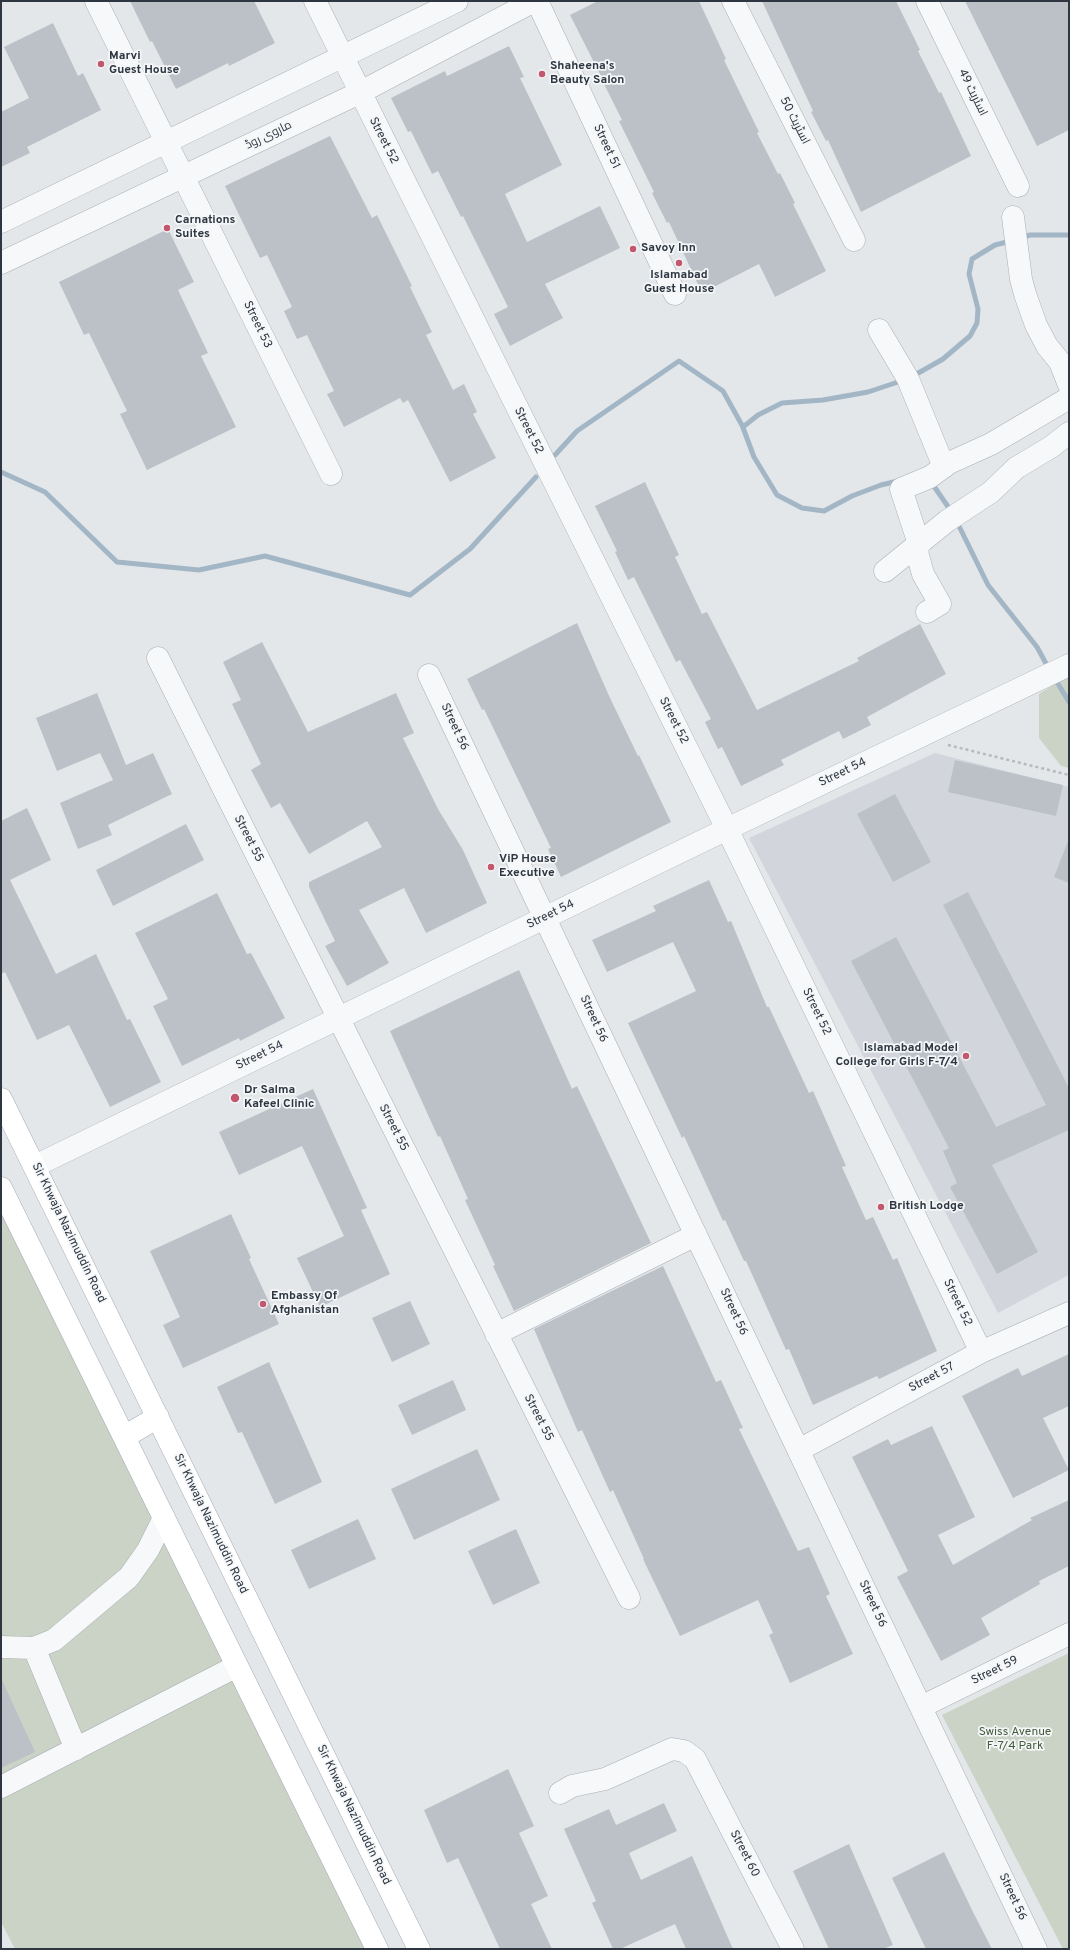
<!DOCTYPE html>
<html>
<head>
<meta charset="utf-8">
<style>
  body { margin:0 }
  #map { position:relative; width:1070px; height:1950px; overflow:hidden; background:#e4e7ea; font-family:Overpass,sans-serif }
  canvas { display:block }
  .frame { position:absolute; inset:0; border:2px solid #2d3641; pointer-events:none }
</style>
</head>
<body>
<div id="map">
<canvas width="1070" height="1950"></canvas>
<div class="frame"></div>
</div>
<script>
const context = document.querySelector('canvas').getContext('2d');
context.lineJoin = 'round';
function fill(path, color) { context.fillStyle = color; context.fill(path, 'evenodd'); }
const poly = rows => new Path2D(rows.map(r => 'M' + r).join(''));
function strokePath(path, color, width, dash) { context.strokeStyle = color; context.lineWidth = width; context.lineCap = dash ? 'butt' : 'round'; context.setLineDash(dash || []); context.stroke(path); }
function label(font, color, halo, rows, align = 'center') {
  context.font = font + ' Overpass,Cairo,sans-serif'; context.lineWidth = 3.5; context.setLineDash([]); context.textBaseline = 'middle'; context.strokeStyle = halo; context.fillStyle = color; for (const [text, x, y, turn = 0] of rows) {
    context.save(); context.translate(x, y); context.rotate((+turn || 0) * Math.PI / 180); context.textAlign = isNaN(turn) ? turn : align; if (halo) context.strokeText(text, 0, 0); context.fillText(text, 0, 0); context.restore();
  }
}
fill(poly([
  [935,753,1069,787,1069,1275,998,1313,749,838]
]), '#d2d6dc');
fill(poly([
  [1069,675,1069,768,1061,766,1039,738,1039,694],
  [1,1212,369,1949,15,1949,1,1922],
  [1069,1653,1069,1949,1063,1949,942,1715]
]), '#cad3c6');
strokePath(poly([
  [1020,238,1030,235,1069,235],
  [913,376,943,359,970,336,977,323,978,309,969,274,972,259,995,245,1011,241],
  [742,425,754,457,777,495,802,508,824,511,852,496,881,485,898,481],
  [555,455,577,431,679,361,723,391,743,427,758,415,782,403,823,400,868,392,904,380],
  [1,472,45,492,117,562,199,570,265,556,410,595,470,549,536,477],
  [931,482,951,511],
  [956,520,988,585,1037,647,1049,669],
  [1054,677,1069,702]
]), '#a3b6c6', 5);
fill(poly([
  [130,1,254,1,275,43,229,66,228,63,176,89,152,41,150,42],
  [598,1,699,1,726,59,724,60,759,132,757,133,778,174,780,173,795,203,793,204,826,271,775,297,759,264,702,293,669,222,667,223,652,193,654,192,619,121,622,120,604,84,605,84,570,15],
  [762,1,896,1,920,50,918,51,939,93,941,92,971,156,861,212,828,140,826,141,811,112,813,111],
  [965,1,1069,1,1069,130,1037,146],
  [53,23,78,76,83,73,101,110,27,147,30,153,1,167,1,112,29,98,4,47],
  [509,46,524,77,520,78,562,165,505,194,527,242,600,206,620,248,545,284,563,318,510,346,494,314,508,307,463,216,461,217,438,171,432,174,411,131,408,132,391,98,445,71,447,76],
  [330,136,372,218,377,215,412,286,410,287,432,332,426,335,453,390,464,384,477,412,473,414,496,458,450,482,408,400,403,403,400,398,344,427,327,394,334,391,307,335,297,339,284,311,292,307,267,255,260,258,225,186],
  [168,229,194,282,178,290,208,353,201,356,236,427,147,470,120,414,127,411,89,333,84,335,59,282],
  [645,482,679,555,675,557,702,614,707,612,757,710,859,661,857,658,920,624,946,674,867,717,871,725,843,739,839,731,781,760,784,765,741,786,722,747,718,749,705,722,711,719,680,660,676,662,634,577,628,580,615,552,617,551,595,506],
  [577,623,610,698,638,756,639,755,671,822,561,877,548,849,551,848,484,709,482,710,467,679],
  [262,642,308,732,396,693,414,733,403,738,438,809,463,850,487,903,426,933,404,888,359,910,389,963,347,986,325,946,335,941,309,887,309,882,382,847,367,821,309,854,280,803,271,808,251,770,261,764,232,704,241,700,223,662],
  [97,693,126,765,153,753,172,794,108,825,112,835,78,849,60,803,113,780,100,753,57,771,36,718],
  [955,760,1063,785,1056,816,948,792],
  [895,794,931,862,893,882,857,814],
  [27,808,51,860,10,880,56,974,96,954,127,1020,130,1019,161,1082,110,1107,69,1025,37,1040,5,972,1,974,1,821],
  [186,824,204,860,113,906,96,870],
  [1068,841,1069,841,1069,883,1054,877],
  [709,880,728,922,731,921,767,1007,769,1007,809,1093,813,1091,846,1166,842,1167,866,1220,873,1217,893,1260,897,1258,937,1351,879,1379,877,1376,813,1405,789,1349,786,1350,746,1261,744,1261,725,1220,723,1221,684,1136,682,1138,628,1023,696,991,673,942,607,972,592,940,656,911,653,906],
  [968,892,1069,1088,1069,1130,992,1165,1038,1252,997,1274,950,1187,957,1183,943,1151,949,1148,851,961,896,937,996,1127,1046,1105,943,905],
  [217,893,247,954,251,953,285,1018,240,1041,239,1038,182,1066,153,1006,168,999,135,933],
  [519,970,572,1089,577,1086,651,1243,514,1311,493,1266,495,1265,465,1200,468,1199,440,1136,438,1137,390,1031],
  [313,1089,367,1208,361,1210,390,1274,320,1307,297,1258,344,1236,302,1146,239,1175,219,1132],
  [231,1214,251,1258,249,1259,279,1324,183,1368,163,1325,180,1317,150,1251],
  [663,1266,716,1382,721,1380,743,1428,739,1429,798,1551,809,1547,830,1594,826,1596,853,1654,790,1683,769,1635,773,1633,758,1600,680,1636,643,1559,644,1559,613,1490,610,1492,582,1430,578,1432,534,1329],
  [410,1301,430,1344,392,1362,372,1318],
  [1069,1354,1069,1406,1043,1418,1069,1470,1013,1498,962,1396,1018,1368,1022,1376],
  [269,1362,322,1482,275,1504,242,1432,238,1433,217,1387],
  [453,1380,466,1410,412,1435,398,1405],
  [932,1426,975,1517,938,1535,953,1565,1032,1520,1030,1518,1069,1500,1069,1566,1039,1581,1040,1584,981,1618,990,1635,941,1661,897,1577,908,1571,852,1457,888,1439,891,1445],
  [477,1449,500,1500,414,1540,391,1489],
  [358,1519,376,1559,309,1589,291,1550],
  [516,1529,540,1583,493,1605,468,1551],
  [1,1678,35,1752,1,1768],
  [508,1769,534,1826,519,1833,548,1896,531,1904,552,1949,500,1949,458,1858,447,1863,424,1810],
  [664,1803,677,1831,629,1853,641,1880,692,1856,733,1949,686,1949,675,1924,620,1949,613,1949,592,1903,596,1901,564,1829,609,1809,616,1825],
  [849,1844,893,1945,883,1949,829,1949,793,1871],
  [944,1852,974,1914,992,1949,926,1949,892,1878]
]), '#bcc1c7');
const minor = poly([
  [96,1,331,474],
  [315,1,727,829,981,1352],
  [537,1,675,294],
  [733,1,854,240],
  [927,1,1018,186],
  [1013,217,1021,279,1025,294,1036,325,1047,346,1060,362,1069,385],
  [1,222,457,1],
  [1,263,359,93,534,1],
  [879,330,908,379,944,467],
  [885,571,947,521,991,492,1016,468,1051,447,1069,433],
  [927,612,940,604,923,574,917,552,919,544,901,489,930,477,949,463,991,444,1069,398],
  [158,658,629,1598],
  [429,675,1036,1949],
  [35,1166,727,829,1069,665],
  [496,1334,696,1235],
  [799,1450,981,1352,1069,1313],
  [1,1647,34,1648,54,1640,129,1577,148,1550,164,1518],
  [34,1648,76,1749],
  [921,1707,1069,1634],
  [1,1787,237,1666],
  [560,1793,572,1786,605,1779,672,1749,684,1751,695,1759,793,1949]
]);
const major = poly([
  [1,1099,419,1949],
  [1,1188,377,1949],
  [124,1437,158,1417]
]);
strokePath(minor, '#a9aeb4', 23);
strokePath(major, '#a5acb5', 23);
strokePath(poly([
  [948,745,1069,775]
]), '#b6babe', 2.5, [3, 3]);
strokePath(minor, '#f6f8f9', 22);
strokePath(major, '#fff', 22);
for (const [x, y, r, color] of [
  [101,64,4,"#c2576d"],
  [542,74,4,"#c2576d"],
  [167,228,4,"#c2576d"],
  [633,249,4,"#c2576d"],
  [679,263,4,"#c2576d"],
  [491,867,4,"#c2576d"],
  [966,1056,4,"#c2576d"],
  [235,1098,5,"#c2576d"],
  [881,1207,4,"#c2576d"],
  [263,1304,4,"#c2576d"]
]) { const dot = new Path2D(); dot.arc(x, y, r, 0, 2 * Math.PI); context.fillStyle = color; context.fill(dot); strokePath(dot, '#f4f6f8', 1.5); }
label('bold 12px', '#2d3641', '#f4f6f8', [
  ["Marvi",109,57],
  ["Guest House",109,71],
  ["Shaheena's",550,67],
  ["Beauty Salon",550,81],
  ["Carnations",175,221],
  ["Suites",175,235],
  ["Savoy Inn",641,249],
  ["Islamabad",679,276,"center"],
  ["Guest House",679,290,"center"],
  ["ViP House",499,860],
  ["Executive",499,874],
  ["Islamabad Model",958,1049,"right"],
  ["College for Girls F-7/4",958,1063,"right"],
  ["Dr Salma",244,1091],
  ["Kafeel Clinic",244,1105],
  ["British Lodge",889,1207],
  ["Embassy Of",271,1297],
  ["Afghanistan",271,1311]
], 'left');
label('12px', '#2d3641', '#f4f6f8', [
  ["اسٹریٹ 49",972,93,64],
  ["اسٹریٹ 50",794,121,63],
  ["ماروی روڈ",269,136,-26],
  ["Street 52",383,141,63],
  ["Street 51",606,147,65],
  ["Street 53",257,325,64],
  ["Street 52",528,431,63],
  ["Street 52",673,721,63],
  ["Street 56",454,727,65],
  ["Street 54",843,773,-26],
  ["Street 55",248,839,63],
  ["Street 54",551,915,-26],
  ["Street 52",816,1012,64],
  ["Street 56",593,1019,65],
  ["Street 54",260,1056,-26],
  ["Street 55",393,1128,63],
  ["Sir Khwaja Nazimuddin Road",68,1233,64],
  ["Street 52",957,1303,64],
  ["Street 56",733,1312,65],
  ["Street 57",932,1378,-28],
  ["Street 55",538,1418,63],
  ["Sir Khwaja Nazimuddin Road",210,1524,64],
  ["Street 56",872,1604,65],
  ["Street 59",995,1671,-26],
  ["Sir Khwaja Nazimuddin Road",353,1815,64],
  ["Street 60",744,1854,63],
  ["Street 56",1012,1897,65]
]);
label('12px', '#445c3c', '#f4f6f8', [
  ["Swiss Avenue",1015,1733],
  ["F-7/4 Park",1015,1747]
]);
</script>
</body>
</html>
